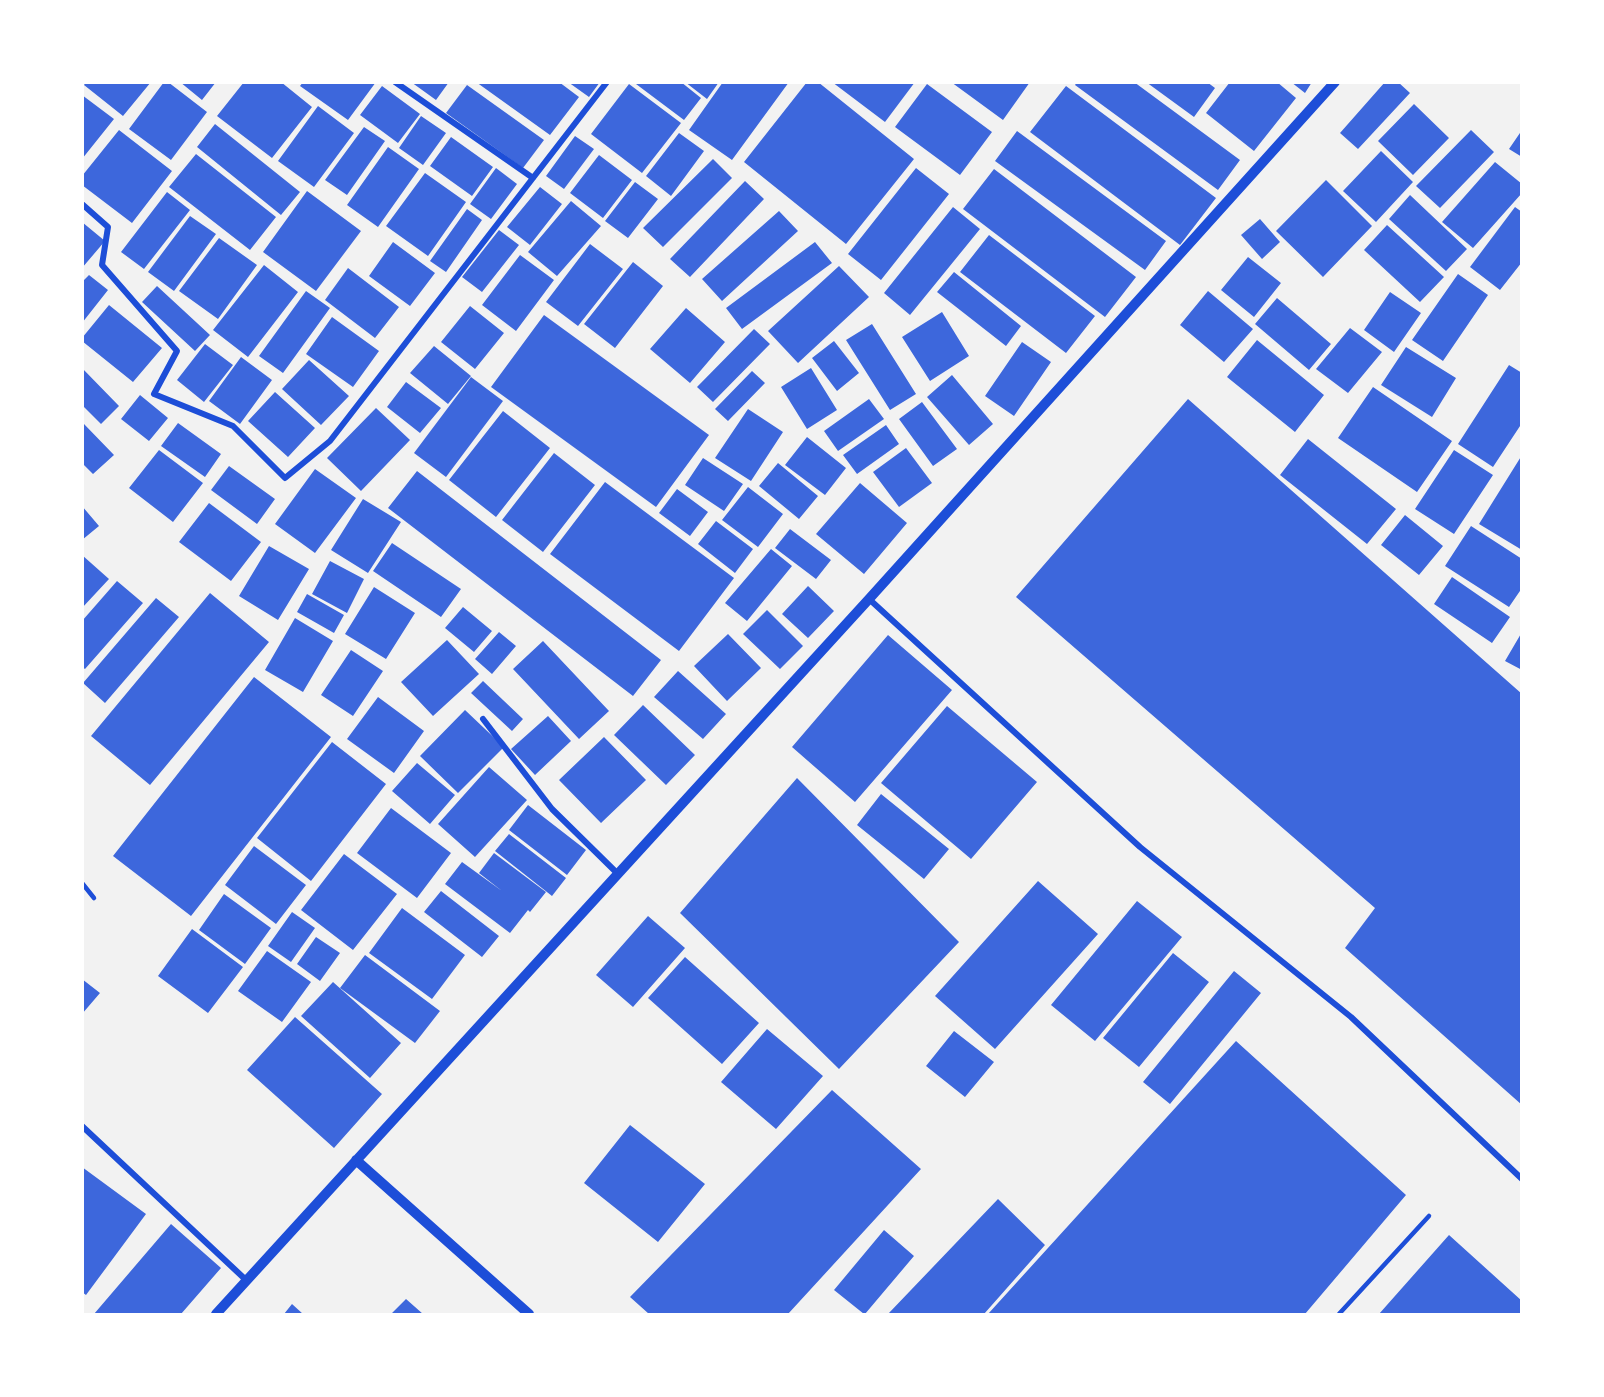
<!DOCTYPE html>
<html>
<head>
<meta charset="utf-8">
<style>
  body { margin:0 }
  #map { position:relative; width:1604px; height:1397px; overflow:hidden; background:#f2f2f2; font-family:"Playfair Display",serif }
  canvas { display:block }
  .frame { position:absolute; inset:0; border:84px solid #fff; pointer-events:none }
</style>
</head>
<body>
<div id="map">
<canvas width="1604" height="1397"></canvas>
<div class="frame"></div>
</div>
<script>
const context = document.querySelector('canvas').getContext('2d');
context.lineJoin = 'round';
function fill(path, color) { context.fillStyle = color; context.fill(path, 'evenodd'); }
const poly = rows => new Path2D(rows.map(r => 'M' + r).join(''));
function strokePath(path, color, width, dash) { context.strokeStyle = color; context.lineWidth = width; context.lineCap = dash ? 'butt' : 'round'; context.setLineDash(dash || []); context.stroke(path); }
fill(poly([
  [86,82,151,82,123,116,84,85],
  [164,82,168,82,207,112,171,160,129,129],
  [180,82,216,82,202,100],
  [244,82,281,82,312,107,272,158,217,116],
  [303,82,376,82,348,120,300,86],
  [411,82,449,82,436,100],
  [476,82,559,82,579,97,550,135],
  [568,82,600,82,589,97],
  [638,82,681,82,701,98,684,120,636,84],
  [685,82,719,82,707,99],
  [723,82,789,82,732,160,689,130],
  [807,82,818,82,914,159,846,244,744,162],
  [832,82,915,82,885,122],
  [951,82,1030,82,1003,120],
  [1077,82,1134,82,1240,160,1218,190,1075,85],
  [1146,82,1207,82,1215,88,1194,117],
  [1230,82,1277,82,1296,98,1254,151,1206,113],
  [1291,82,1312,82,1305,93],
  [1385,82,1398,82,1410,93,1358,149,1340,133],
  [629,84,681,123,642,173,591,134],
  [927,84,992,132,960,175,895,127],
  [467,85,544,140,523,168,446,113],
  [382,86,420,114,398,143,360,115],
  [1066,86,1216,198,1180,245,1030,132],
  [82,95,114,119,82,159],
  [1414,104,1449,138,1413,175,1378,141],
  [318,106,354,133,314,187,278,161],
  [421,116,446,133,423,165,399,148],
  [215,124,300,192,281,215,197,147],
  [364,127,385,141,347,195,325,180],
  [119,130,172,171,132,223,82,185,82,176],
  [1471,130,1494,152,1440,208,1416,186],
  [1522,130,1522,157,1509,149],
  [1017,131,1166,241,1145,270,995,161],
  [679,133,704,151,671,196,646,176],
  [575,136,594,149,564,189,546,176],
  [451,137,493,167,472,196,430,166],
  [388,147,419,169,378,227,347,205],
  [1381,151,1413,182,1376,222,1343,191],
  [196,154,276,217,250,250,169,187],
  [599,155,632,180,603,218,570,193],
  [713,159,732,178,663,247,643,228],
  [1495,162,1522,184,1522,193,1473,248,1442,222],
  [496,168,517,184,491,219,470,204],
  [916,168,949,194,881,280,848,254],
  [994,169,1136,277,1105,317,963,209],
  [425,173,466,202,428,256,386,226],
  [1326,180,1372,226,1323,277,1276,231],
  [745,181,764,199,690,277,670,259],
  [635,182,658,199,628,238,605,221],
  [540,187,562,204,530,245,507,227],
  [307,191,361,231,316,291,263,252],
  [167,192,190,210,144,269,121,252],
  [1410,195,1467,249,1446,271,1389,219],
  [571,201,601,226,557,276,528,252],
  [953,207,980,229,910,315,884,293],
  [1515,207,1522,212,1522,262,1500,290,1470,267],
  [467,209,482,220,446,272,430,261],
  [779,211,798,231,722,301,702,279],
  [190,216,216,234,174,291,148,272],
  [1260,219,1280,242,1262,259,1241,235],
  [82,222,105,241,82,268],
  [1387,225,1444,277,1420,302,1364,250],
  [499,230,519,245,482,292,462,277],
  [989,235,1095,316,1066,353,960,272],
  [219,238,257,265,218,319,179,291],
  [393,242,435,273,410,306,369,276],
  [815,242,832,263,742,329,726,308],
  [590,244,623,269,578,326,546,302],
  [520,255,554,280,516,331,482,305],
  [1248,257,1281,283,1254,317,1221,290],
  [633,262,663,286,615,348,584,324],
  [264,265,298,292,248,357,213,330],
  [839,266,869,297,798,363,768,331],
  [348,268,399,307,375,338,325,300],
  [954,272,1021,326,1006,346,937,292],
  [1458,274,1488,295,1443,361,1412,340],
  [89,275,108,290,82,323,82,282],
  [157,286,210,335,195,351,142,302],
  [306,291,330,308,283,373,259,356],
  [1208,291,1253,329,1224,362,1180,325],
  [1390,292,1421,313,1394,352,1364,330],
  [1277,298,1331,344,1309,370,1255,324],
  [109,305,162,348,133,382,82,341,82,338],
  [470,306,504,333,475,369,441,342],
  [686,308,725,342,690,383,650,349],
  [942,312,969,356,930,381,902,337],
  [544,315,709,435,656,507,491,387],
  [332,317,379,351,353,387,306,354],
  [872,324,916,394,890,410,846,340],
  [1350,328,1382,352,1348,393,1316,369],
  [754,329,770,344,713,402,697,387],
  [1257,340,1324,395,1295,432,1227,377],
  [834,341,859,373,837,391,812,358],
  [1022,342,1051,362,1014,416,985,396],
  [205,344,233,365,204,402,177,380],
  [434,346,471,376,448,404,410,373],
  [1406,347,1456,378,1432,417,1381,385],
  [241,357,272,380,240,424,209,401],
  [309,360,349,396,321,425,282,389],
  [1509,365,1522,373,1522,423,1493,467,1458,444],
  [82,368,119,406,101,424,82,405],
  [811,368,837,410,807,429,781,387],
  [752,371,765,383,728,421,715,409],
  [952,375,993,424,969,445,927,397],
  [471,377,503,401,446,477,414,453],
  [406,382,441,408,420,433,387,407],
  [1373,387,1452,441,1417,492,1338,438],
  [275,392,315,428,288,457,248,421],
  [140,395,168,418,149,441,121,419],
  [869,399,884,419,838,451,824,431],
  [1188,399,1522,694,1522,1105,1345,948,1375,908,1016,597],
  [922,402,957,449,933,466,899,419],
  [376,408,410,440,361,491,327,458],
  [748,409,783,432,751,481,715,458],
  [503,411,550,448,496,517,449,480],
  [178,423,221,454,205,477,161,446],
  [84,424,114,455,93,474,82,463,82,425],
  [886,425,899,444,857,474,843,455],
  [807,437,846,468,825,495,785,465],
  [1308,439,1396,509,1367,544,1280,475],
  [906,448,932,483,899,507,873,472],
  [159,450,203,483,173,522,129,488],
  [1454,450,1493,475,1454,534,1415,509],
  [554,453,595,485,543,552,502,520],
  [1522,455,1522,550,1479,524],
  [703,458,743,484,724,511,685,485],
  [778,463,818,496,799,519,759,486],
  [229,466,275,499,257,524,211,490],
  [315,469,356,498,315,553,275,524],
  [417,471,661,660,633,696,388,508],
  [605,482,734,578,679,651,550,554],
  [860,483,907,523,864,574,816,534],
  [748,487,783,514,758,547,722,520],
  [677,489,708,512,690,536,659,513],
  [363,499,401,522,368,573,331,550],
  [209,503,261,542,231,581,179,542],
  [82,506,99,526,82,540],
  [1405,515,1443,546,1419,575,1381,545],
  [716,521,753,549,735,573,698,544],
  [1471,526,1522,559,1522,588,1509,607,1445,566],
  [790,529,831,560,816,579,775,548],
  [392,543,461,589,441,617,373,571],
  [269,546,309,569,278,620,239,596],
  [771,549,792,566,747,621,725,603],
  [82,555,109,579,82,608],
  [330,561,364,579,347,613,312,594],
  [1452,577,1510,617,1492,643,1434,604],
  [117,581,143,603,85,669,82,667,82,621],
  [808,586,834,611,808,638,782,614],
  [374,587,415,613,386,659,345,634],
  [210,593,269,642,150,785,91,736],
  [307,594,344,615,334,633,297,612],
  [156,598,179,617,105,703,83,683],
  [463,607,492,631,474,652,445,628],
  [767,610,803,646,780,669,743,634],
  [295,618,333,641,303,692,265,670],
  [499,632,516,646,492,674,475,659],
  [1522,632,1522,670,1505,661],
  [728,634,761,668,727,701,694,666],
  [888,635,952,690,855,802,792,747],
  [447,640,479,674,433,716,401,682],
  [543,641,609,711,579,739,513,669],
  [351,650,383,671,353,716,321,695],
  [678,671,726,714,703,739,654,697],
  [254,677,331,737,191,916,113,856],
  [483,681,523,719,512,731,471,693],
  [378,697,424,731,394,773,347,739],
  [643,705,695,755,666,785,614,735],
  [947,706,1037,782,971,859,881,783],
  [465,710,504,747,458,793,420,756],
  [548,716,571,741,535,775,511,749],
  [604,737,646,780,601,823,559,780],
  [332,742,386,784,311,881,257,838],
  [417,763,455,795,430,824,392,791],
  [489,767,527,800,475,857,438,824],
  [797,778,959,942,839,1069,680,913],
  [881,794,949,849,924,879,857,825],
  [528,805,586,850,567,875,509,830],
  [391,808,451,853,417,898,357,853],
  [509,834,566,878,552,896,495,851],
  [254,846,306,885,276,924,225,885],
  [494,853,546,892,530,912,528,910,510,933,445,884,462,862,502,891,479,873],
  [344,854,397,894,353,950,301,910],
  [1038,881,1098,934,995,1049,935,996],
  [441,891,499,936,482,957,424,912],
  [224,894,271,928,245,964,199,930],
  [1137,901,1182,937,1095,1041,1051,1005],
  [402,908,465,955,432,999,369,953],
  [292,912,315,928,291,962,268,946],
  [648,916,685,948,633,1007,596,975],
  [192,929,243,967,208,1013,158,976],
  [316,937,340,953,320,981,297,964],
  [267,951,311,982,282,1022,238,991],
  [1173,953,1209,982,1139,1067,1103,1038],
  [365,955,440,1011,415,1043,340,988],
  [685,957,759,1023,722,1064,648,998],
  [1234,971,1261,993,1170,1104,1143,1082],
  [82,979,100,993,82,1014],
  [333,982,401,1043,370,1078,301,1016],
  [295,1017,382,1094,334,1148,247,1070],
  [767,1029,823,1076,776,1129,721,1082],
  [954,1031,994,1062,965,1097,926,1066],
  [1236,1041,1406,1195,1305,1314,988,1314],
  [832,1090,921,1169,788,1314,649,1314,630,1297],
  [630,1125,705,1184,658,1242,584,1183],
  [82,1167,146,1214,86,1295,82,1292],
  [998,1199,1045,1245,984,1314,888,1314],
  [171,1224,221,1268,181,1314,94,1314],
  [884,1230,914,1256,865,1314,864,1314,834,1290],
  [1449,1235,1522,1301,1522,1314,1379,1314],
  [406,1299,423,1314,391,1314],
  [292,1304,303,1314,284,1314]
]), '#3d67dc');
strokePath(poly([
  [82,883,94,898],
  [1339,1314,1429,1216]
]), '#1d4ed8', 4.5);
strokePath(poly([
  [395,82,533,178],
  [82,204,108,227,102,265,177,351,154,394,233,426,285,478,330,441,607,82],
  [869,599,1140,847,1351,1017,1522,1179],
  [483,719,552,809,618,874],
  [82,1126,246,1280]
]), '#1d4ed8', 6);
strokePath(poly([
  [356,1160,529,1314],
  [216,1314,869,599,1335,82]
]), '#1d4ed8', 10);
</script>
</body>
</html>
